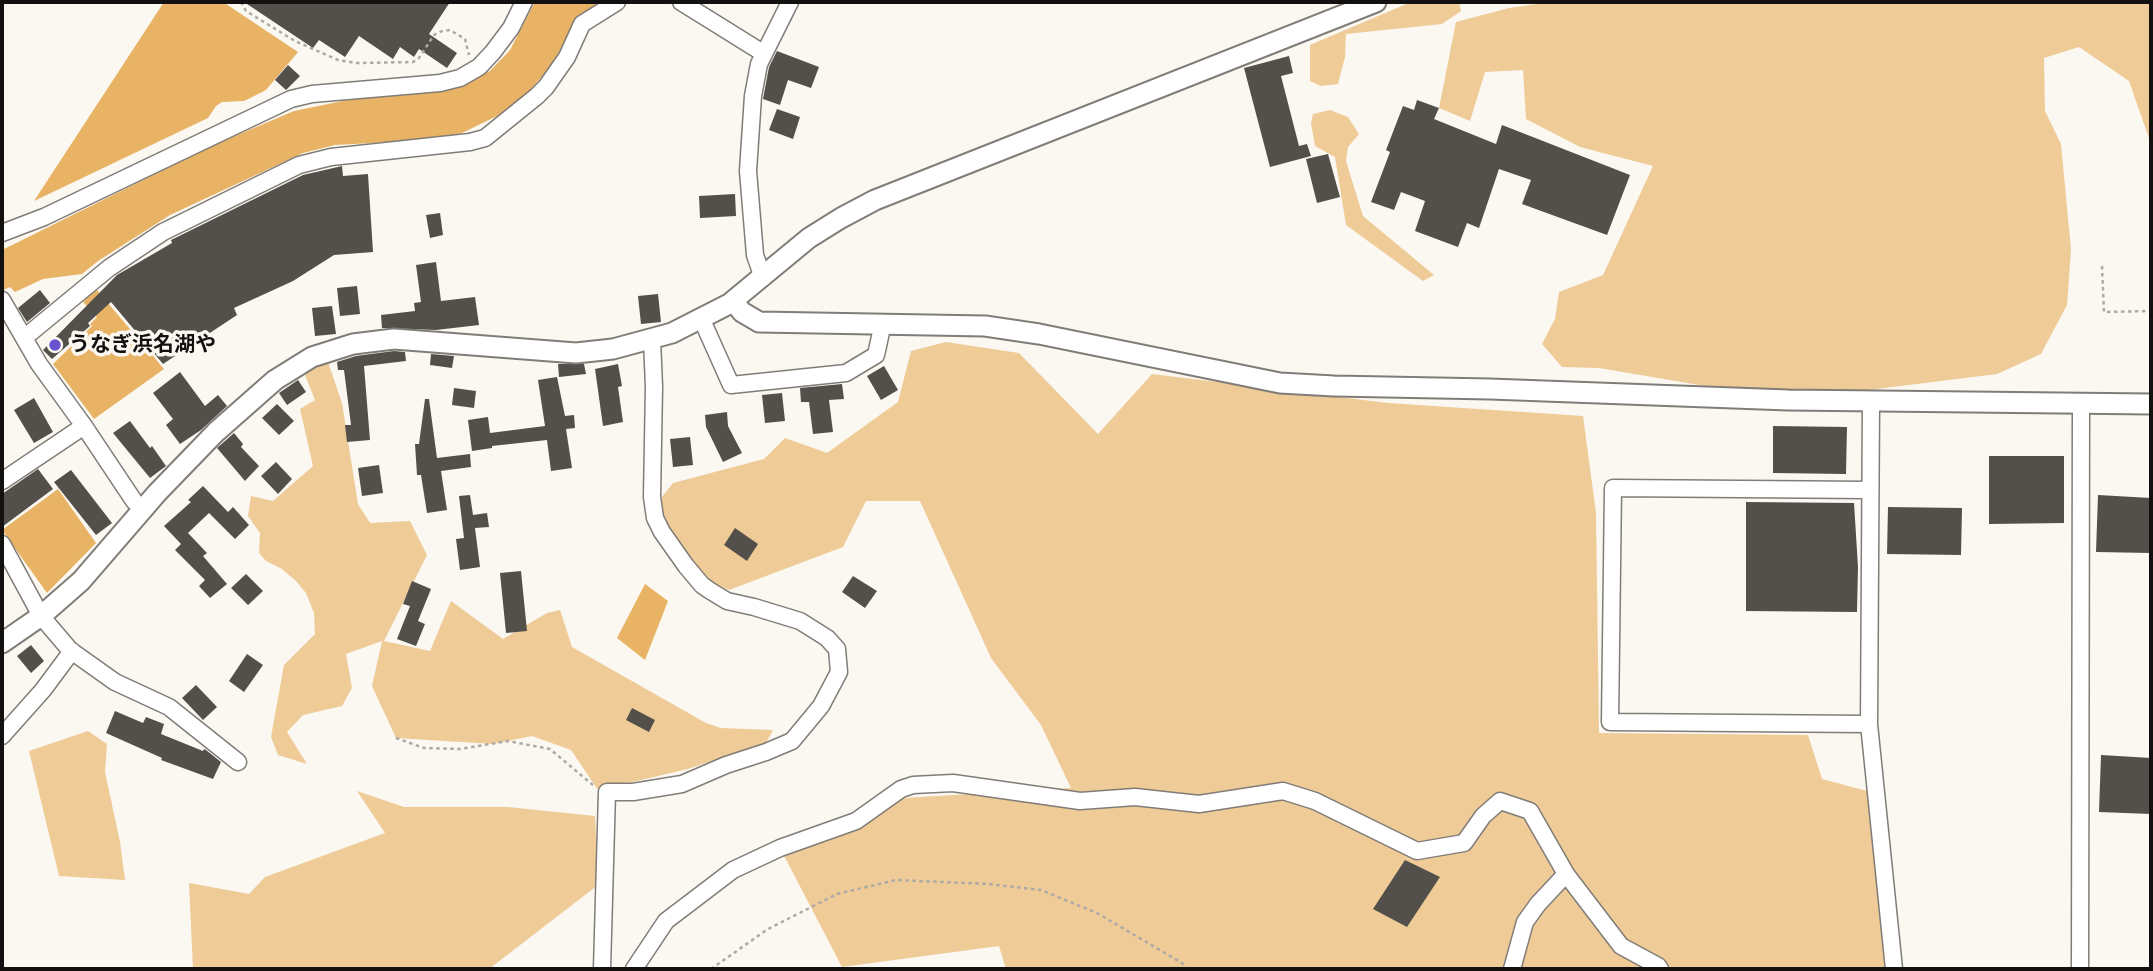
<!DOCTYPE html>
<html>
<head>
<meta charset="utf-8">
<style>
  body { margin:0 }
  #map { position:relative; width:2153px; height:971px; overflow:hidden; background:#fbf7f1; font-family:Lora,serif }
  canvas { display:block }
  .frame { position:absolute; inset:0; border:4px solid #12110f; pointer-events:none }
</style>
</head>
<body>
<div id="map">
<canvas width="2153" height="971"></canvas>
<div class="frame"></div>
</div>
<script>
const context = document.querySelector('canvas').getContext('2d');
context.lineJoin = 'round';
function fill(path, color) { context.fillStyle = color; context.fill(path, 'evenodd'); }
const poly = rows => new Path2D(rows.map(r => 'M' + r).join(''));
function strokePath(path, color, width, dash) { context.strokeStyle = color; context.lineWidth = width; context.lineCap = dash ? 'butt' : 'round'; context.setLineDash(dash || []); context.stroke(path); }
function label(font, color, halo, rows, align = 'center') {
  context.font = font + ' Lora,"Noto Sans JP",serif'; context.lineWidth = 7; context.setLineDash([]); context.textBaseline = 'middle'; context.strokeStyle = halo; context.fillStyle = color; for (const [text, x, y, turn = 0] of rows) {
    context.save(); context.translate(x, y); context.rotate((+turn || 0) * Math.PI / 180); context.textAlign = isNaN(turn) ? turn : align; if (halo) context.strokeText(text, 0, 0); context.fillText(text, 0, 0); context.restore();
  }
}
fill(poly([
  [1411,2,1459,2,1461,11,1442,24,1346,34,1345,57,1338,84,1321,86,1310,81,1310,45],
  [1551,2,2151,2,2151,144,2129,81,2079,47,2044,58,2045,111,2061,144,2071,249,2067,305,2041,354,1997,374,1788,400,1599,368,1562,367,1542,344,1555,319,1559,292,1603,275,1653,166,1580,147,1526,119,1523,70,1485,72,1470,121,1439,108,1456,22,1509,8],
  [1330,110,1348,117,1359,134,1348,147,1346,161,1363,216,1434,275,1423,281,1346,225,1335,157,1315,146,1311,123,1313,114],
  [946,342,1019,353,1098,434,1152,374,1388,403,1583,416,1596,513,1599,733,1808,735,1822,779,1867,791,1887,969,1006,969,999,946,842,967,780,848,887,799,1071,788,1041,725,991,658,920,501,866,501,843,547,729,590,684,569,658,502,673,483,764,459,785,438,827,453,898,402,911,351],
  [326,356,342,403,358,504,370,523,410,521,427,555,384,641,430,651,451,601,503,639,547,613,560,610,572,647,706,723,721,728,773,730,766,743,688,769,598,790,571,750,532,736,493,744,396,738,372,686,382,641,346,654,352,688,342,706,303,715,287,732,307,764,278,755,271,737,284,665,315,634,314,613,306,593,296,581,282,569,266,561,259,553,260,533,248,516,251,496,273,501,313,466,300,409,315,400,303,370],
  [88,731,107,744,105,772,120,842,125,880,59,876,29,751],
  [357,791,404,807,508,807,595,816,598,885,489,969,193,969,189,883,249,894,265,877,385,833]
]), '#efcb98');
fill(poly([
  [164,2,223,2,298,52,266,90,244,101,222,102,216,106,208,118,34,201],
  [535,2,604,2,578,19,550,67,526,95,497,116,462,133,428,140,335,145,303,153,170,215,98,261,82,274,43,279,15,292,10,287,2,291,2,250,216,144,294,111,362,97,424,94,463,84,490,71,510,50],
  [96,289,164,369,94,419,53,364,92,326,90,324,97,317,83,302],
  [58,489,96,543,47,593,2,530],
  [645,584,668,601,645,660,617,638]
]), '#e8b364');
strokePath(poly([
  [409,95,434,91]
]), '#e8b364', 5);
fill(poly([
  [244,2,450,2,429,34,457,53,447,68,419,49,414,57,400,47,393,59,359,36,345,57,319,40,313,48],
  [777,51,819,67,811,88,788,80,780,105,763,99,769,67],
  [1289,56,1293,73,1281,76,1299,146,1307,144,1311,156,1270,167,1244,68],
  [288,65,300,76,286,90,275,80],
  [1417,100,1439,108,1434,119,1496,144,1502,125,1630,175,1607,235,1522,204,1531,180,1499,169,1479,228,1467,223,1458,247,1415,231,1425,201,1401,192,1394,210,1371,202,1390,152,1386,150,1403,106,1414,110],
  [777,109,800,117,793,139,769,130],
  [1328,154,1340,197,1317,203,1306,159],
  [342,166,343,176,368,174,373,252,334,255,293,281,234,308,237,315,163,364,111,302,88,323,90,326,52,359,43,350,117,275,172,243,171,240,303,175],
  [735,194,736,216,700,218,699,196],
  [440,213,443,235,430,238,426,215],
  [436,262,441,301,475,297,479,325,436,330,382,328,381,315,415,311,414,303,421,302,416,265],
  [357,286,360,314,340,316,337,288],
  [40,290,50,303,27,322,18,308],
  [658,294,661,322,641,324,638,296],
  [332,306,336,334,315,336,312,308],
  [394,351,405,352,406,361,364,366,370,440,347,442,345,425,351,425,344,370,338,370,337,362,356,356],
  [431,354,454,356,452,368,430,365],
  [558,364,584,364,586,374,559,377],
  [618,364,622,386,618,387,623,422,603,426,595,369],
  [884,366,898,390,881,400,867,376],
  [180,372,205,406,218,395,227,406,201,430,180,444,166,425,173,419,153,393],
  [557,377,565,416,574,415,575,428,566,429,572,468,551,471,547,440,492,446,492,448,472,451,468,420,488,417,490,433,545,426,538,380],
  [298,380,306,392,287,405,279,393],
  [842,384,844,399,829,400,833,432,813,434,809,402,801,402,800,388],
  [454,388,476,391,474,408,452,405],
  [782,393,785,421,765,423,762,395],
  [34,398,53,432,34,443,14,410],
  [425,399,429,399,437,458,470,454,471,467,441,471,447,510,427,513,421,475,417,475,415,444,419,444],
  [277,404,294,421,279,435,262,418],
  [727,412,728,426,742,453,723,462,706,427,705,415],
  [130,421,150,448,152,446,166,466,150,478,113,433],
  [1773,426,1847,427,1846,474,1773,473],
  [234,433,243,444,241,447,259,466,245,481,217,448],
  [690,437,693,465,673,467,670,439],
  [1989,456,2064,456,2064,523,1989,524],
  [276,462,292,479,278,494,261,476],
  [379,465,383,493,362,496,358,468],
  [38,469,53,489,2,527,2,494],
  [71,470,112,523,96,535,54,482],
  [203,486,228,512,233,507,249,525,235,539,209,513,188,533,207,553,203,556,227,584,210,598,199,586,205,580,175,550,181,544,164,526,191,502,188,500],
  [470,495,473,515,487,513,489,527,475,528,480,567,460,570,456,539,464,538,459,496],
  [2098,495,2151,498,2151,553,2096,552],
  [1746,502,1854,503,1858,567,1857,612,1746,611],
  [1888,507,1962,508,1961,555,1887,554],
  [735,528,758,544,747,561,724,545],
  [521,571,527,631,506,633,500,573],
  [246,574,263,591,248,605,231,588],
  [853,576,877,591,865,608,842,592],
  [412,581,431,589,418,621,425,624,416,646,397,639,410,606,403,604],
  [31,645,44,661,31,673,17,656],
  [247,654,263,665,244,692,229,681],
  [196,685,217,707,203,720,182,698],
  [632,708,655,720,649,732,626,720],
  [115,711,143,723,146,717,164,724,161,734,203,751,204,749,206,750,221,762,213,779,161,760,162,758,106,733],
  [2101,755,2151,758,2151,814,2099,812],
  [1405,860,1440,877,1407,927,1373,909]
]), '#53504b');
const minor = poly([
  [681,2,763,53],
  [2,233,44,217,291,99,312,94,440,83,460,78,479,67,493,52,511,28,524,2],
  [763,278,755,255,748,171,753,96,759,64,790,2],
  [2,300,39,364,84,426,134,501,143,509],
  [702,320,731,385,846,373,876,355,883,323],
  [24,338,109,268,163,232,299,165,331,157,470,142,485,138,537,96,546,87,567,57,582,24,617,2],
  [1871,401,1869,724,1894,969],
  [2,481,84,426],
  [2,544,41,616,70,650,115,682,169,707,238,762],
  [1869,724,1610,722,1613,488,1870,490],
  [2,736,43,690,72,651],
  [602,969,607,792,633,792,682,784,726,765,766,752,792,741,821,706,839,672,837,649,827,638,800,621,754,607,727,601,709,590,702,585,686,566,662,532,655,518,652,497,654,387,652,340],
  [634,969,666,921,733,870,780,848,856,821,901,789,913,785,953,783,1080,801,1135,797,1199,804,1283,791,1315,801,1417,851,1464,843,1483,816,1500,801,1530,811,1566,874,1621,946,1658,966,1660,969],
  [1512,969,1525,922,1538,904,1566,874],
  [2080,969,2081,403]
]);
const tertiary = poly([
  [733,301,742,312,759,322,985,326,1039,334,1280,383,1334,386,1490,389,1788,400,2151,404],
  [2,643,41,616,81,581,157,493,216,432,275,380,312,357,353,344,394,339,576,353,613,349,672,333,729,304,809,238,841,218,875,200,1376,2]
]);
strokePath(minor, '#807c77', 19);
strokePath(tertiary, '#807c77', 23);
strokePath(poly([
  [241,2,246,11,295,41,338,60,356,63,413,62,419,58,434,35,442,31,450,30,465,39,469,55],
  [2102,266,2104,312,2151,311],
  [396,738,424,748,460,749,508,741,550,749,593,785],
  [711,969,768,929,837,894,896,880,989,884,1041,890,1097,913,1182,963,1187,969]
]), '#adaaa5', 2.5, [3.5, 3.5]);
strokePath(minor, '#fff', 16);
strokePath(tertiary, '#fff', 19);
for (const [x, y, r, color] of [
  [55,345,7,"#6854ce"]
]) { const dot = new Path2D(); dot.arc(x, y, r, 0, 2 * Math.PI); context.fillStyle = color; context.fill(dot); strokePath(dot, '#fbf7f1', 2.5); }
label('bold 21px', '#12110f', '#fbf7f1', [
  ["うなぎ浜名湖や",69,345]
], 'left');
</script>
</body>
</html>
